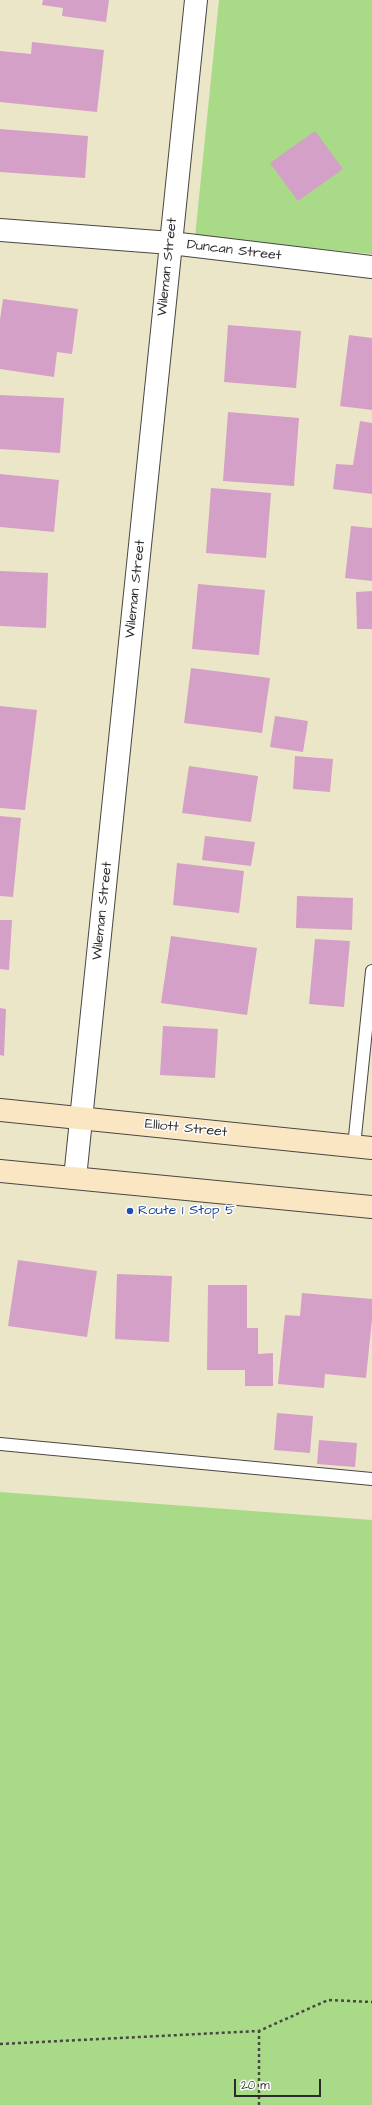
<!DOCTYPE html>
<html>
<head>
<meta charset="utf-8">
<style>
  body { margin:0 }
  #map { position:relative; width:372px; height:2105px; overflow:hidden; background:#ece6c8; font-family:"Architects Daughter",sans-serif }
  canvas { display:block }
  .scale { position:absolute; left:234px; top:2079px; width:87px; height:18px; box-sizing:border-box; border:2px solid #2b2b2b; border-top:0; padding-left:5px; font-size:12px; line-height:14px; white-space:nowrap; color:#2b2b2b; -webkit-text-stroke:3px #fff; paint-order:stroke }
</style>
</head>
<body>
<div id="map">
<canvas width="372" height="2105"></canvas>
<div class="scale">20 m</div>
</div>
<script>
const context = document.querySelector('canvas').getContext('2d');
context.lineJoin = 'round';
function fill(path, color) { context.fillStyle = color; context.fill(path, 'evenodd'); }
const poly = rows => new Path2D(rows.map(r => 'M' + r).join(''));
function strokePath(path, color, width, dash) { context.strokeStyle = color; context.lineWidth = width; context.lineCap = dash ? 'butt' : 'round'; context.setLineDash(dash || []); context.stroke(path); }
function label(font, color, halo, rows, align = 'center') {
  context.font = font + ' "Architects Daughter",sans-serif'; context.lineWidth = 3; context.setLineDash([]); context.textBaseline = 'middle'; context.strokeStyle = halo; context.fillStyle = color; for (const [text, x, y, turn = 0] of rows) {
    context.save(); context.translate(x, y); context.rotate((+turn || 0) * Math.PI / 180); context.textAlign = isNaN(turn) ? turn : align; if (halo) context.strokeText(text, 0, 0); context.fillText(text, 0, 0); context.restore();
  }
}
fill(poly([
  [219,0,372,0,372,254,195,237],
  [0,1492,372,1520,372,2105,0,2105]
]), '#a8da88');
fill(poly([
  [43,0,109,0,106,22,62,16,63,8,42,5],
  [32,42,104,50,97,112,0,102,0,51,31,54],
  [0,129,88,136,85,178,0,172],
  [315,131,343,169,298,201,270,163],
  [3,299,78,309,72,354,57,352,54,377,0,369,0,320],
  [228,325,301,331,296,388,224,382],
  [349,335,372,338,372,410,340,406],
  [0,395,64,398,60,453,0,449],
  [228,412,299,418,294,486,223,481],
  [360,421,372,423,372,494,333,489,336,464,353,465],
  [0,474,59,480,54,532,0,527],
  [211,488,271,493,266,558,206,553],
  [351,526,372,528,372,581,345,578],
  [0,571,48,573,46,628,0,626],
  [198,584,265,590,259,655,192,649],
  [372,591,372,629,357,629,356,592],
  [191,668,270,678,262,733,184,723],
  [0,706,37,710,25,810,0,808],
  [275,716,308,721,303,752,270,747],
  [295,756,333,759,330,792,293,789],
  [189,766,258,776,251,822,182,813],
  [0,816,21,818,13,897,0,896],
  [205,836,255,842,251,866,202,860],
  [177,863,244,871,239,913,173,905],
  [297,896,353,898,352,930,296,928],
  [0,920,12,920,9,970,0,969],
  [171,936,257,948,247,1015,161,1003],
  [315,939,350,941,344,1007,309,1004],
  [0,1008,6,1009,4,1056,0,1055],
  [163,1026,218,1029,215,1078,160,1075],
  [18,1260,97,1271,87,1337,8,1326],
  [117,1274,172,1276,169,1342,115,1339],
  [208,1285,247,1285,247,1328,258,1328,258,1354,273,1353,273,1386,245,1386,245,1370,207,1370],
  [302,1293,372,1299,372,1319,366,1378,325,1374,324,1388,278,1384,285,1315,300,1316],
  [277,1413,313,1416,310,1453,274,1450],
  [319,1440,357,1443,355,1467,317,1464]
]), '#d4a0c7');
const lane = poly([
  [354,1146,372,971],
  [0,1444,372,1479]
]);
const street = poly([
  [0,230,171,243,372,267],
  [75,1178,196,0]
]);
const secondary = poly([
  [0,1110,372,1148],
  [0,1171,372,1207]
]);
strokePath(lane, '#484743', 14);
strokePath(street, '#484743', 24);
strokePath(secondary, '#484743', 24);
strokePath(poly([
  [0,2044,259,2031,328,2000,372,2002],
  [259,2105,259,2031]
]), '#484743', 2.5, [3, 3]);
strokePath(lane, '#fff', 12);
strokePath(street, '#fff', 22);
strokePath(secondary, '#fbe6c4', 22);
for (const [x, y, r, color] of [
  [130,1211,4,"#1a4fb4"]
]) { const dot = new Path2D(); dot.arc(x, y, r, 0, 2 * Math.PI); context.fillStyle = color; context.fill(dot); strokePath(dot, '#fff', 1.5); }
label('14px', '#2b2b2b', '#fff', [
  ["Duncan Street",234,251,7],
  ["Wileman Street",168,267,-84],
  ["Wileman Street",136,589,-84],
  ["Wileman Street",103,911,-84],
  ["Elliott Street",186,1129,6]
]);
label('14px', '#164399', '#fff', [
  ["Route 1 Stop 5",138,1211]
], 'left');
</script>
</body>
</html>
